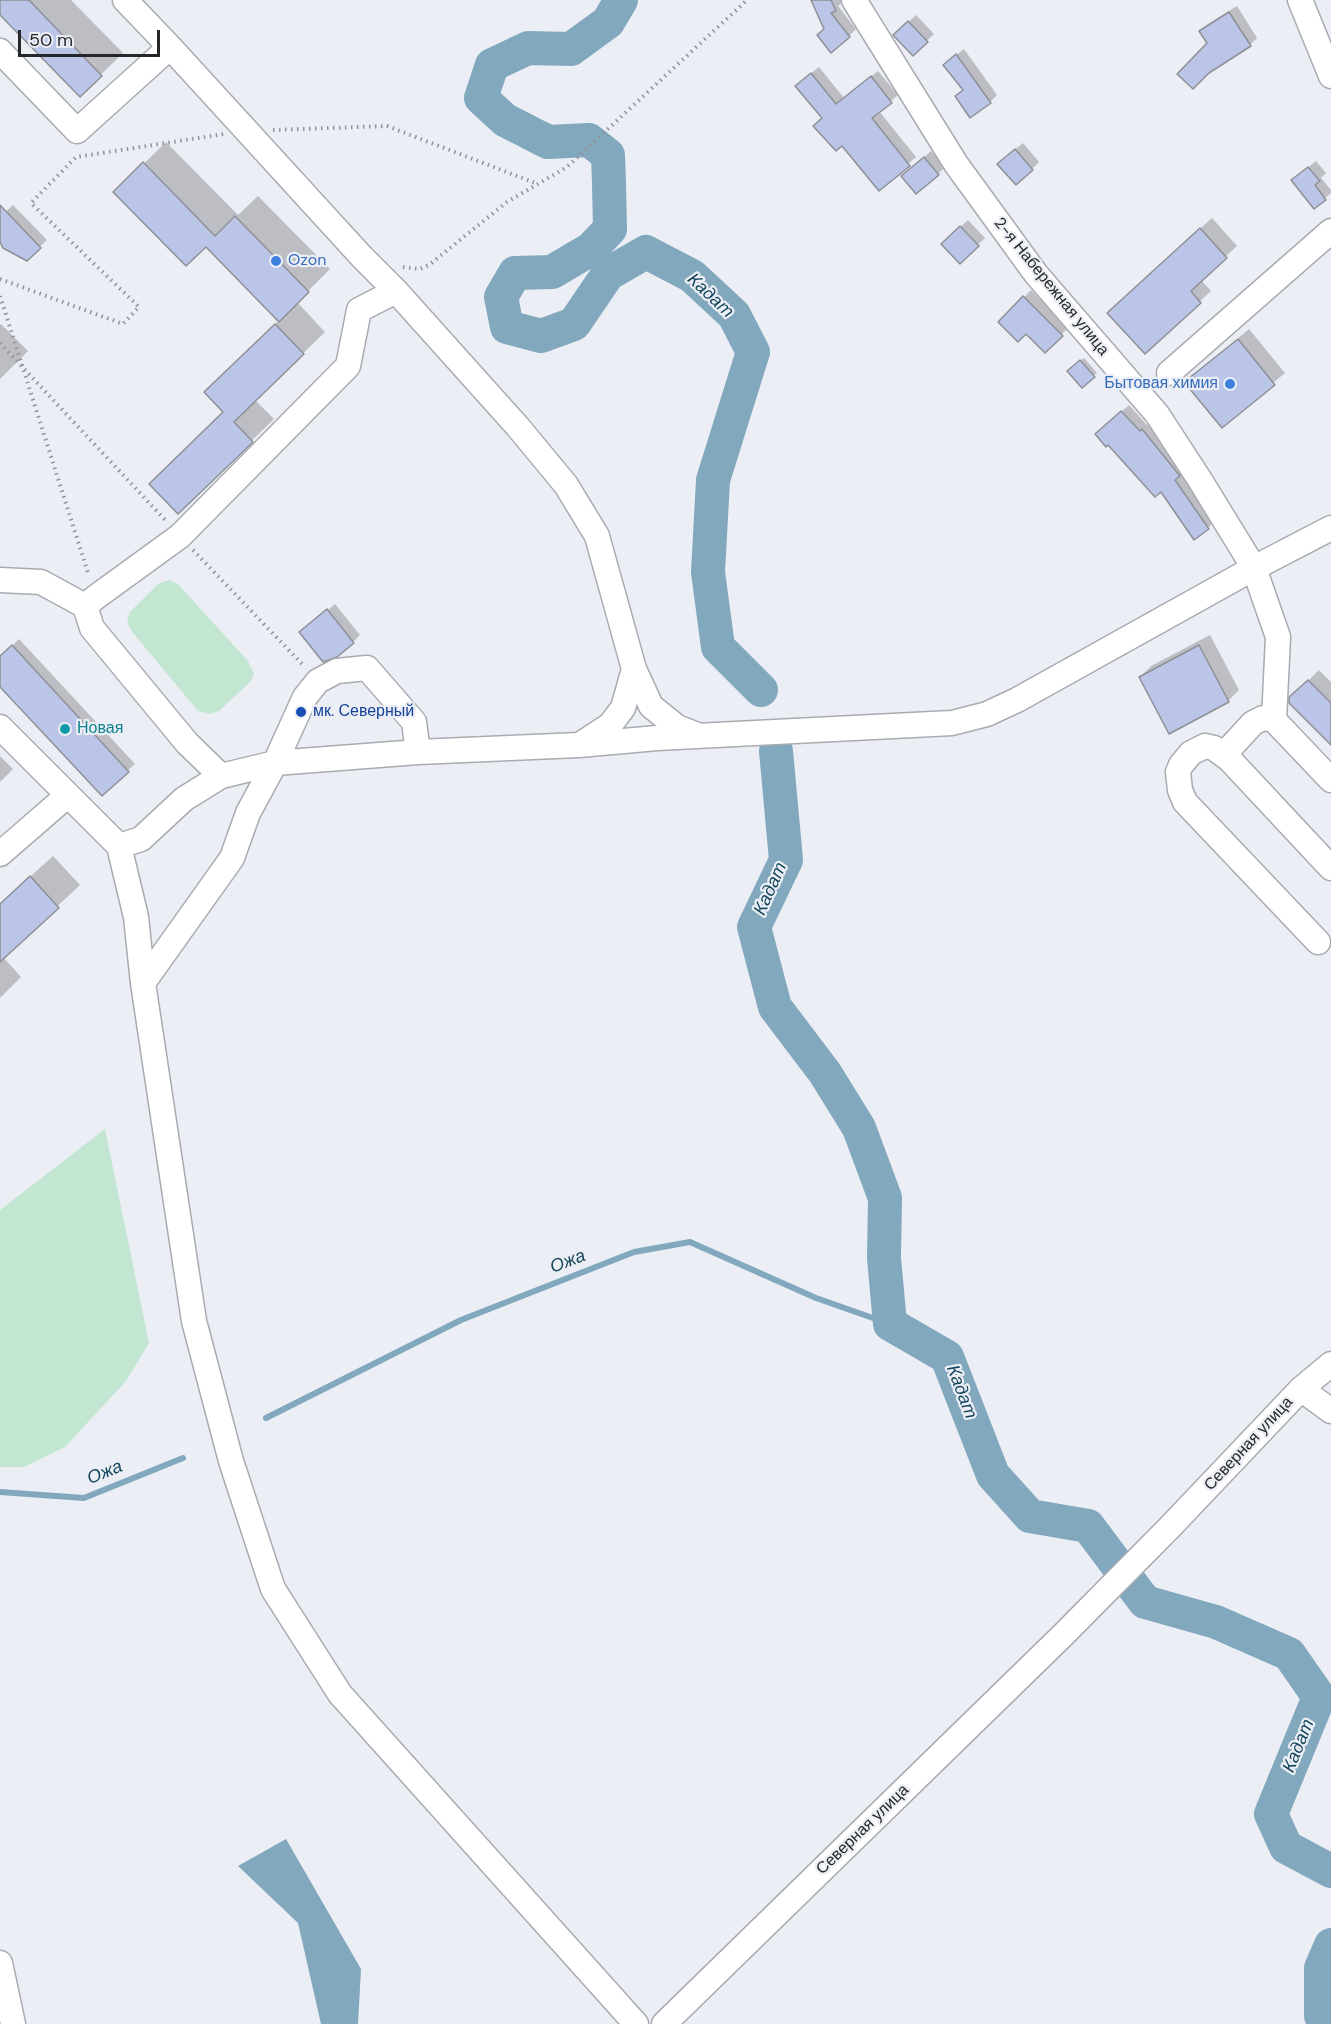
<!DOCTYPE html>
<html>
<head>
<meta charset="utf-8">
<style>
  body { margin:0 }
  #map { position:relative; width:1331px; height:2024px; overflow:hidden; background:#eceef5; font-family:"DM Sans",sans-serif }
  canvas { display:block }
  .scale { position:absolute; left:18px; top:30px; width:142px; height:27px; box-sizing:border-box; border:3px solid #26272a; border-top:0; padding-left:8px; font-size:18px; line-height:21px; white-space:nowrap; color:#26272a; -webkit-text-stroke:4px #eceef5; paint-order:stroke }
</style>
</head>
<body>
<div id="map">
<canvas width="1331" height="2024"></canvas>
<div class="scale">50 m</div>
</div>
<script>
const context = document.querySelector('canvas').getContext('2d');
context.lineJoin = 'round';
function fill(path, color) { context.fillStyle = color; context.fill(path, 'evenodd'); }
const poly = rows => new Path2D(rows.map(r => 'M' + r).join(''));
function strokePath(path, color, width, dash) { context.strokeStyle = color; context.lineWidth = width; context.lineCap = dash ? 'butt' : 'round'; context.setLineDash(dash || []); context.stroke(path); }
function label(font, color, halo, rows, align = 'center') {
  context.font = font + ' "DM Sans",sans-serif'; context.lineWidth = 4.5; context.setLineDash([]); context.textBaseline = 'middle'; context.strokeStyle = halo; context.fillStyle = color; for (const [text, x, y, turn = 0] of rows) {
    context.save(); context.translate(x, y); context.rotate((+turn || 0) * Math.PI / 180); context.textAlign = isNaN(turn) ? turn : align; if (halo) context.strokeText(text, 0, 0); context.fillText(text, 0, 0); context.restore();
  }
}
fill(poly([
  [169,580,178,584,248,661,254,674,250,682,219,711,209,714,198,711,133,633,127,622,130,612,158,584],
  [105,1129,149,1343,126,1381,65,1447,24,1467,0,1467,0,1210]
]), '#c2e6d1');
fill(poly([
  [286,1839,361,1969,358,2024,321,2024,298,1923,238,1866]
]), '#82a8bd');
fill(poly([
  [0,0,71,0,123,53,80,95,0,13],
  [813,0,841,0,842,3,838,6,856,29,849,36,826,28],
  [1237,6,1257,38,1250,45,1209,71,1209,43,1201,31,1208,24],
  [916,15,934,34,913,54,895,35],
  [964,49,997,95,990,102,964,89,952,58],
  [819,67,844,98,878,71,898,95,879,111,916,157,879,189,824,117,804,79],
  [166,142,238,215,258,196,330,269,297,302,325,332,255,400,274,419,178,512,225,412,227,370,279,320,206,245,115,192],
  [1023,143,1039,162,1032,169,1006,157],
  [931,151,945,167,938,174,910,169],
  [1316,161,1326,173,1321,178,1331,190,1331,193,1315,207,1300,174],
  [13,205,47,240,27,259,0,239,0,217],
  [1212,218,1237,246,1201,280,1211,291,1145,352,1119,302],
  [968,220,985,238,960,262,943,244],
  [1031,290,1068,328,1045,351,1026,332,1000,322],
  [1,324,28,351,0,379,0,325],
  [1249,329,1285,373,1222,426,1186,382],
  [1084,358,1097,373,1082,385,1069,371],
  [1129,405,1147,425,1150,423,1215,521,1208,528,1161,490,1104,427],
  [335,604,360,635,353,642,308,626],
  [1210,635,1239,690,1228,701,1140,677,1151,666],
  [19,639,135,764,102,794,0,684,0,657],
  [1319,670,1331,682,1331,743,1291,698],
  [0,756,13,769,0,782],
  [53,856,80,885,3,957,21,977,0,998,0,904]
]), '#0003');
strokePath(poly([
  [266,1418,461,1320,634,1252,690,1242,816,1298,890,1324],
  [0,1492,84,1498,183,1458]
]), '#82a8bd', 6);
strokePath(poly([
  [621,0,608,22,571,49,528,48,492,65,481,98,505,120,548,142,589,140,608,155,609,184,610,229,591,249,552,272,515,273,501,297,507,327,541,336,574,324,608,274,646,252,692,276,734,315,753,352,713,480,708,572,718,647,761,690],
  [776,751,786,860,754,927,775,1007,825,1073,859,1128,885,1198,884,1258,890,1324,947,1357,993,1475,1030,1516,1088,1526,1145,1602,1216,1622,1289,1654,1319,1697,1271,1814,1286,1847,1331,1871],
  [1325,2024,1321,2016,1321,1968,1331,1945]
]), '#82a8bd', 34);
const building = poly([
  [0,0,29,0,102,76,80,97,0,15,0,0],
  [811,0,831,0,836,11,831,13,850,37,831,53,817,35,824,29,811,0],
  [1229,12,1251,46,1209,73,1193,89,1177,74,1207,43,1199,31,1229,12],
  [908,21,928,42,913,56,893,35,908,21],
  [956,54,991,103,970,118,955,96,963,90,943,65,956,54],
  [811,73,836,104,871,76,892,103,872,118,910,166,879,191,842,146,836,151,813,126,822,118,795,86,811,73],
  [1015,149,1033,170,1016,185,997,164,1015,149],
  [924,157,939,175,916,194,901,176,924,157],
  [143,162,215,236,235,216,309,292,279,322,206,247,186,266,113,192,143,162],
  [1308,167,1320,181,1315,185,1326,200,1314,209,1291,180,1308,167],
  [0,205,41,248,27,261,3,248,0,242,0,205],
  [960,226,979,246,960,264,941,244,960,226],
  [1200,228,1227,258,1191,291,1201,303,1145,354,1107,313,1200,228],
  [1023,296,1063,336,1045,353,1026,334,1018,342,998,322,1023,296],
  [275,324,304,354,234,422,253,442,178,514,149,484,223,412,204,392,275,324],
  [1238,339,1275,385,1222,428,1184,382,1238,339],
  [1080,360,1095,377,1082,388,1067,371,1080,360],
  [1121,411,1140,431,1142,429,1180,476,1175,480,1209,529,1194,540,1161,492,1155,497,1108,445,1106,447,1095,434,1121,411],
  [327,609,354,643,337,657,323,662,299,632,327,609],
  [12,645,129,772,102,796,0,687,0,656,12,645],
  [1199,645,1229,702,1169,734,1139,677,1199,645],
  [1308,680,1331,703,1331,745,1289,703,1289,697,1308,680],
  [30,876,59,908,0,962,0,904,30,876]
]);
fill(building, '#bac5e8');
strokePath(building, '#8e9096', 1.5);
const minor = poly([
  [125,0,170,47,362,257,396,291,518,427,566,485,597,536,634,669,623,708,610,725,581,744],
  [854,0,956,164,1036,274,1157,414,1200,480,1254,568,1278,637,1274,720,1331,780],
  [1300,0,1331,76],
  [0,51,77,131,170,47],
  [1169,373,1331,231],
  [0,580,41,582,85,606],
  [634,669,651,706,677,727,697,735],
  [1274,720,1263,718,1253,723,1229,749,1230,760,1331,868],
  [0,727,119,846,136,917,143,983,194,1321,231,1461,273,1589,340,1694,636,2024],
  [1230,760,1214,748,1205,746,1191,753,1181,765,1178,772,1180,790,1185,802,1318,942],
  [221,776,187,743,92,628,85,606,96,597,180,536,348,366,359,310,396,291],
  [119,846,141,839,184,799,221,776,275,763,418,752,579,745,657,738,952,723,987,714,1017,700,1254,568,1331,528],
  [0,854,68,795],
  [143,983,232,858,248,813,275,763,305,697,318,681,337,671,367,668,414,722,418,752],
  [1301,1389,1331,1411],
  [0,1963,13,2024],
  [664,2024,1063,1635,1170,1527,1301,1389,1331,1364]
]);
strokePath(minor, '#a9abb1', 27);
strokePath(poly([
  [273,130,387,126,538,184],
  [403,267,420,269,429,265,507,202,567,167,747,0],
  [0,279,123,324,139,307,31,203,76,157,224,134],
  [0,296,89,576],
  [0,343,167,522],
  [193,550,304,666]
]), '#929399', 4, [1.5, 4.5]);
strokePath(minor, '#fff', 24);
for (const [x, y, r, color] of [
  [276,261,6,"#3f7fe0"],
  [1230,384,6,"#3f7fe0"],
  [301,712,6,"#1a4fb4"],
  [65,729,6,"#0f9aa8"]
]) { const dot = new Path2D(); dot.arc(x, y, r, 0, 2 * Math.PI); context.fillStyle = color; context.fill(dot); strokePath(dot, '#eceef5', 2); }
label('16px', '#366cbe', '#eceef5', [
  ["Ozon",288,261],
  ["Бытовая химия",1218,384,"right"]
], 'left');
label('16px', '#26272a', '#eceef5', [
  ["2-я Набережная улица",1051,287,51],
  ["Северная улица",1249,1444,-47],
  ["Северная улица",863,1830,-44]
]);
label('16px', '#164399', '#eceef5', [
  ["мк. Северный",313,712]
], 'left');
label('16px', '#0d838f', '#eceef5', [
  ["Новая",77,729]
], 'left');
label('italic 18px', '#14475d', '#eceef5', [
  ["Кадат",710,296,43],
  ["Кадат",771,889,-66],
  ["Ожа",568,1262,-21],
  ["Кадат",961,1392,69],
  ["Ожа",105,1473,-22],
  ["Кадат",1299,1746,-68]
]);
</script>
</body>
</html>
